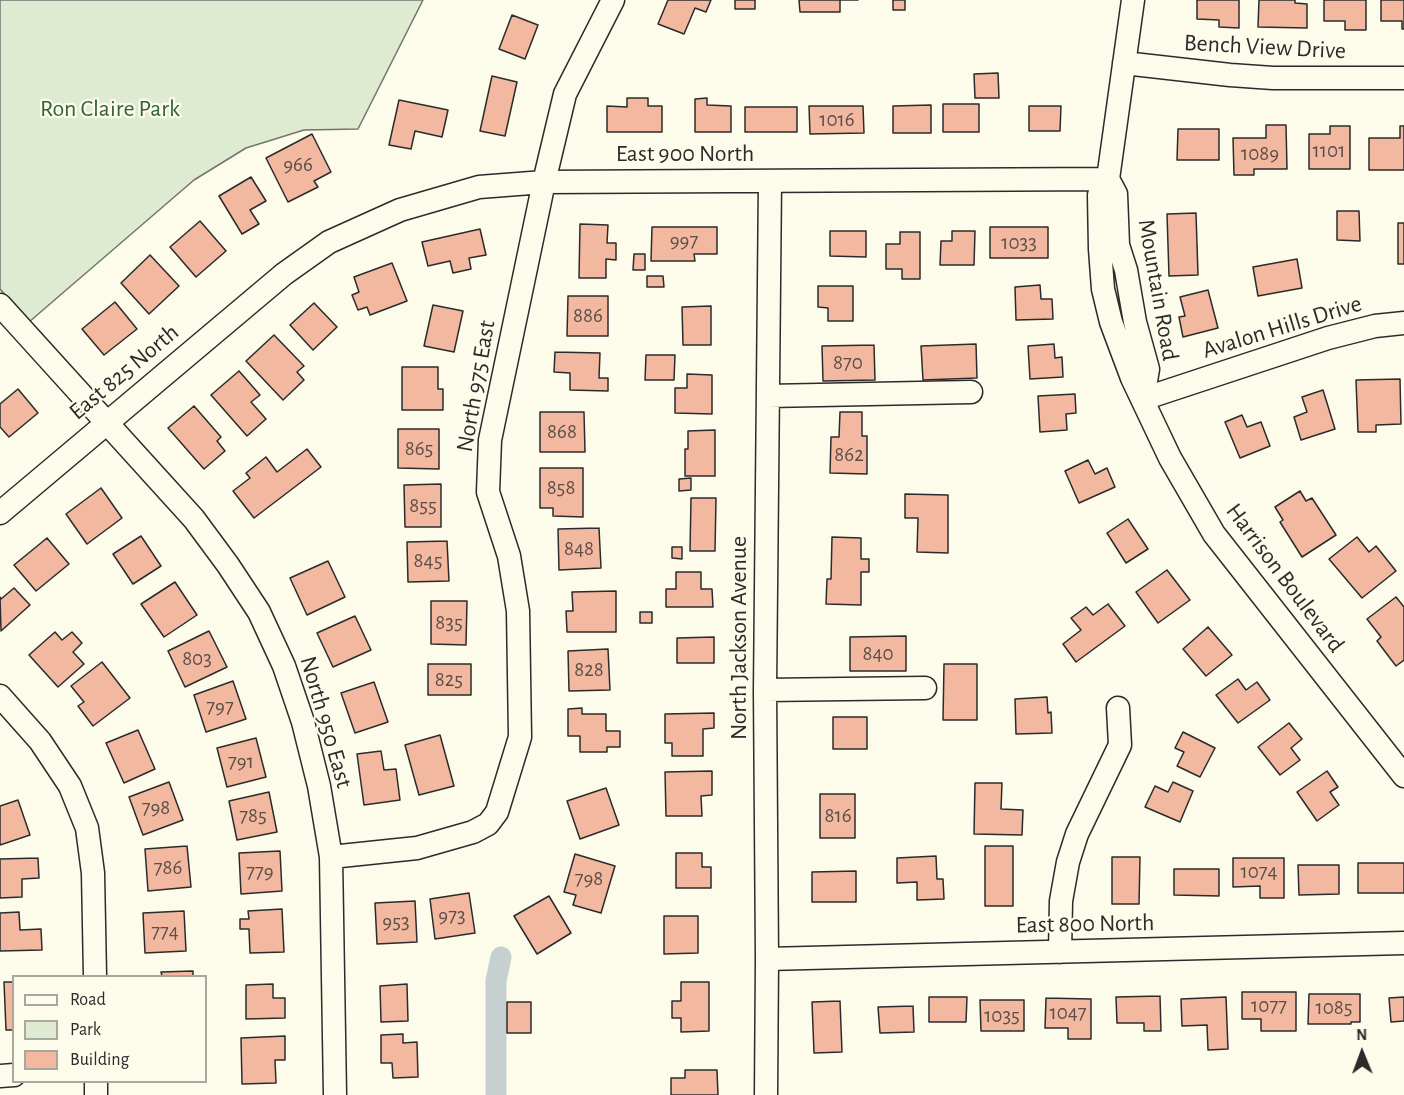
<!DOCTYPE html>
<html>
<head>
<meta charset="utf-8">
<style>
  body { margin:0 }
  #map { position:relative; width:1404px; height:1095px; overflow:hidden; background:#fdfbea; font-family:"Alegreya Sans",sans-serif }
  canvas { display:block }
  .legend { position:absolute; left:12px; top:975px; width:195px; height:108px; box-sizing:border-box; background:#fdfbea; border:2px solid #a9a89e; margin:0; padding:8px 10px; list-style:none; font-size:18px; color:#2b2b2b }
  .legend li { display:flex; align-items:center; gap:12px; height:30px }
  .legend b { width:30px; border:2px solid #a9a89e }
  .north { position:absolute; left:1332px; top:1023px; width:60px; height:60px; -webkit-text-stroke:4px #fdfbea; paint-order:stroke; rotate:359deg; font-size:16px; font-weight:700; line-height:24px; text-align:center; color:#2b2b2b }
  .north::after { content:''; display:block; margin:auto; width:21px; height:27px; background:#2b2b2b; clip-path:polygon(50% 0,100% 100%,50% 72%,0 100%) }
</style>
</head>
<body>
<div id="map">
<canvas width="1404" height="1095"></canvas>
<ul class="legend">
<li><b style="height:8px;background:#fdfbea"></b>Road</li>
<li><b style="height:16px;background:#deebd1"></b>Park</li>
<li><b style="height:16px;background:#f2b8a0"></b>Building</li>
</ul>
<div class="north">N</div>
</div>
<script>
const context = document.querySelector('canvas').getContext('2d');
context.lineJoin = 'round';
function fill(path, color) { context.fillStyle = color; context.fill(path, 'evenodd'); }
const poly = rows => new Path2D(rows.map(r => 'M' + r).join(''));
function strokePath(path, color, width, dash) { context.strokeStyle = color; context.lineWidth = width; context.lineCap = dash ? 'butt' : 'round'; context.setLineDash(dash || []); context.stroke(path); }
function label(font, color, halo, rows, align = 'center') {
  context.font = font + ' "Alegreya Sans",sans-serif'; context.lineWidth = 4.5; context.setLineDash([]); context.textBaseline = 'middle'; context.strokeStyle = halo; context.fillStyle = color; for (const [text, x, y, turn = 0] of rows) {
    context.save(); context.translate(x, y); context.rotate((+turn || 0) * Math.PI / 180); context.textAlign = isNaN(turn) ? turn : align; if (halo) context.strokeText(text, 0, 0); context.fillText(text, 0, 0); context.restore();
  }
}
const green = poly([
  [0,0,423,0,358,129,304,130,246,148,194,180,29,322,0,289,0,0]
]);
fill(green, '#deebd1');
strokePath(green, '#74746e', 1.5);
strokePath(poly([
  [496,1095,496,981,501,957]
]), '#c7d0d0', 21);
const building = poly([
  [668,0,711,0,706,12,695,8,684,34,658,24,668,0],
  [735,0,755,0,755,9,735,9,735,0],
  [799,0,858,0,840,0,840,12,800,12,799,0],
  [893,0,905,0,905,10,893,10,893,0],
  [1197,0,1239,0,1239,28,1219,27,1219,20,1197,19,1197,0],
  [1259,0,1295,0,1295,3,1307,4,1307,28,1258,27,1259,0],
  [1324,0,1366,0,1366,30,1345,30,1345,21,1324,21,1324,0],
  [1381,0,1404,0,1404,29,1402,29,1402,21,1381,21,1381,0],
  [512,15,538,25,525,59,499,49,512,15],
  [998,73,999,98,975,98,974,74,998,73],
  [492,76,517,82,505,136,480,131,492,76],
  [627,98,648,98,648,106,662,106,662,132,607,132,607,106,627,107,627,98],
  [707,98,707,105,731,106,731,132,695,132,695,99,707,98],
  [399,100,448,110,442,137,415,131,411,149,389,145,399,100],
  [943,104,979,104,979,132,943,132,943,104],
  [931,105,931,133,893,133,893,106,931,105],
  [809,106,863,106,864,133,810,134,809,106],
  [1029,106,1061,106,1060,131,1029,131,1029,106],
  [745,107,797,107,797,132,745,132,745,107],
  [1266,125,1286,125,1287,169,1254,169,1254,175,1234,175,1233,138,1266,138,1266,125],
  [1330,126,1350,126,1350,169,1309,169,1309,134,1330,134,1330,126],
  [1400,126,1404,126,1404,170,1369,170,1369,138,1400,138,1400,126],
  [1178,129,1219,129,1219,160,1177,160,1178,129],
  [312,134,331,172,314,181,318,187,288,202,266,158,312,134],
  [251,177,266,201,250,210,259,224,242,234,219,196,251,177],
  [1337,211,1359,211,1360,241,1337,240,1337,211],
  [1196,213,1198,275,1169,276,1167,214,1196,213],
  [200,221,226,251,196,277,170,247,200,221],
  [1398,223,1404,223,1404,264,1398,264,1398,223],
  [580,224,608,225,607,243,616,243,616,260,606,259,606,278,579,278,580,224],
  [652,227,717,227,717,254,694,254,695,261,651,261,652,227],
  [990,227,1048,227,1048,258,990,258,990,227],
  [480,229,486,255,469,258,471,269,453,273,450,261,428,266,422,242,480,229],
  [830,231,866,231,866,257,830,256,830,231],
  [952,231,975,231,974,265,940,265,941,241,952,241,952,231],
  [900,232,920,232,920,279,902,279,902,269,886,269,886,244,900,244,900,232],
  [634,254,645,254,645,270,633,270,634,254],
  [150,255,179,286,149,314,121,283,150,255],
  [1297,259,1302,288,1258,296,1253,267,1297,259],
  [392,263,407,301,370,315,367,307,358,310,352,295,359,292,354,277,392,263],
  [647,276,663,276,664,287,647,287,647,276],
  [1040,285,1041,299,1052,299,1053,319,1016,320,1015,287,1040,285],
  [818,286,853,286,853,321,828,321,828,308,818,307,818,286],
  [1208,290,1218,328,1183,337,1179,317,1185,316,1180,297,1208,290],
  [568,296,608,296,608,336,567,336,568,296],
  [115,302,137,329,104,355,82,329,115,302],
  [314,303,337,327,313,350,290,325,314,303],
  [433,305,463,311,454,352,424,346,433,305],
  [711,306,711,345,683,345,682,307,711,306],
  [274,335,304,366,297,372,304,380,283,400,246,361,274,335],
  [976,344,977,378,923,380,921,346,976,344],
  [1054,344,1055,358,1062,357,1063,377,1030,379,1028,346,1054,344],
  [874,345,875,380,823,381,822,346,874,345],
  [555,352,600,353,599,378,608,378,608,391,570,390,570,373,554,372,555,352],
  [646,355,675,355,674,380,645,380,646,355],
  [402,367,438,367,438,389,443,389,443,410,402,410,402,367],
  [239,371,260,395,251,402,266,419,247,436,211,395,239,371],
  [687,374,712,375,712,414,675,413,675,388,687,388,687,374],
  [1400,379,1401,424,1376,425,1376,432,1358,432,1356,380,1400,379],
  [18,389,38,413,9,437,0,427,0,404,18,389],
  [1323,390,1335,429,1301,440,1294,417,1307,412,1302,397,1323,390],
  [1075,394,1076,413,1066,414,1067,430,1040,432,1038,396,1075,394],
  [194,406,221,437,217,441,225,451,204,469,168,428,194,406],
  [540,412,584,412,585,452,540,452,540,412],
  [840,412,862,412,862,436,867,436,867,474,830,473,831,437,839,437,840,412],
  [1242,415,1247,427,1261,422,1270,446,1240,458,1225,422,1242,415],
  [398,429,439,429,439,469,398,468,398,429],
  [715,430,715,476,685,476,685,449,688,449,688,431,715,430],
  [307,449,321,467,254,518,233,491,250,478,246,473,266,457,277,472,307,449],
  [1088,460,1095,474,1107,468,1115,487,1079,503,1065,471,1088,460],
  [540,468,583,468,583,517,553,516,553,508,540,508,540,468],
  [691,478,691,490,679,491,679,479,691,478],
  [441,484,441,527,405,527,404,485,441,484],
  [101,488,122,518,87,544,66,514,101,488],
  [1300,491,1306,501,1312,498,1336,535,1302,557,1280,522,1283,520,1275,507,1300,491],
  [905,494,948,495,948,553,917,552,918,518,905,518,905,494],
  [691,498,716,498,715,551,690,551,691,498],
  [1128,519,1148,549,1126,563,1107,533,1128,519],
  [599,528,601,568,559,570,558,529,599,528],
  [141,536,161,566,133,584,113,554,141,536],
  [832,537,861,538,861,559,869,559,869,572,861,572,861,605,826,604,827,579,831,579,832,537],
  [1357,537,1369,552,1376,546,1396,571,1362,598,1329,559,1357,537],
  [47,538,69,564,36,591,14,565,47,538],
  [447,541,449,581,408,582,407,542,447,541],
  [672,547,682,547,682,559,672,558,672,547],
  [328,561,345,597,307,615,290,578,328,561],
  [1167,570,1190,600,1158,623,1136,592,1167,570],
  [676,572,701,572,701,589,712,589,713,607,666,607,666,589,676,589,676,572],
  [175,582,197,615,164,637,141,604,175,582],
  [14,588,30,605,1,631,0,597,1,599,14,588],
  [616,591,616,632,567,632,566,611,573,611,572,592,616,591],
  [1396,597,1404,607,1404,660,1396,666,1377,641,1381,637,1367,619,1396,597],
  [431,601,467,601,466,645,431,644,431,601],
  [1108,604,1125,626,1076,662,1063,644,1081,630,1071,618,1086,607,1093,615,1108,604],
  [640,612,652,612,652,623,640,623,640,612],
  [355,616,371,650,333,667,317,633,355,616],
  [1208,627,1232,655,1206,676,1183,649,1208,627],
  [209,631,227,667,185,687,168,651,209,631],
  [55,632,62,640,72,632,82,643,73,652,84,664,58,687,29,655,55,632],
  [906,636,906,671,850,671,850,637,906,636],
  [714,637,714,663,677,663,677,638,714,637],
  [608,649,610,690,569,691,568,651,608,649],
  [102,662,130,698,93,726,78,706,84,702,71,686,102,662],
  [428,664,471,664,471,695,428,695,428,664],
  [944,664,977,664,977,720,943,720,944,664],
  [1238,679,1246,690,1257,682,1270,700,1238,723,1216,695,1238,679],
  [233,681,246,719,206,732,194,695,233,681],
  [374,682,388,722,355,733,341,693,374,682],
  [1047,697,1048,713,1051,712,1052,733,1016,734,1015,699,1047,697],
  [582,708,582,714,606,714,606,731,620,731,620,747,607,747,607,752,580,752,580,736,568,736,568,709,582,708],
  [714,713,714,728,703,729,703,756,672,756,672,743,665,743,665,714,714,713],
  [833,717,867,717,867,749,833,749,833,717],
  [1289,723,1302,739,1291,748,1300,760,1280,775,1258,747,1289,723],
  [138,730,155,769,124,783,106,743,138,730],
  [1183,732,1215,748,1200,777,1177,766,1184,752,1175,748,1183,732],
  [440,735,454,786,419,795,405,745,440,735],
  [256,738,266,777,227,787,217,748,256,738],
  [381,751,384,770,396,769,400,800,364,805,357,754,381,751],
  [712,771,712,795,701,796,702,816,666,816,665,772,712,771],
  [1327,771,1338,787,1330,792,1339,805,1317,821,1297,792,1327,771],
  [169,782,183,820,143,835,129,797,169,782],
  [1173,782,1193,791,1180,822,1145,807,1155,786,1168,792,1173,782],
  [975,783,1002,783,1001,809,1023,810,1022,835,974,834,975,783],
  [606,788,619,825,580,839,567,801,606,788],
  [269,792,277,832,237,840,229,801,269,792],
  [820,794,855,794,855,838,820,838,820,794],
  [18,800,30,835,0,845,0,806,18,800],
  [187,846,191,887,148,891,145,849,187,846],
  [985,846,1013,846,1013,906,985,906,985,846],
  [280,851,282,891,241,894,239,853,280,851],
  [676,853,702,853,702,867,711,867,711,888,676,888,676,853],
  [575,854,615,866,601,913,573,905,576,895,564,892,575,854],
  [936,856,937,879,943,879,944,899,917,900,917,882,897,883,897,858,936,856],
  [1112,857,1140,857,1139,904,1112,904,1112,857],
  [38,858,39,878,22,879,22,897,0,898,0,859,38,858],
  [1233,858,1284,858,1284,898,1260,898,1260,886,1233,887,1233,858],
  [1358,863,1404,863,1404,893,1358,893,1358,863],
  [1298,865,1339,865,1339,894,1299,895,1298,865],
  [1174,869,1219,869,1219,896,1174,895,1174,869],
  [856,871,856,902,812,902,812,872,856,871],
  [469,893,475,933,435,939,430,899,469,893],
  [549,896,571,933,537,954,514,916,549,896],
  [415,901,417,942,377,944,375,903,415,901],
  [282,909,284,952,250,953,249,929,240,929,240,919,249,919,248,911,282,909],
  [184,911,186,951,145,953,143,913,184,911],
  [19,912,20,930,41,929,42,950,0,951,0,913,19,912],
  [664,916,698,916,698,953,664,954,664,916],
  [193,971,193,976,162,976,161,972,193,971],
  [4,982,14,982,14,1030,6,1030,4,982],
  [681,982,709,982,709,1031,681,1032,681,1018,672,1018,672,1001,681,1001,681,982],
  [273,984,273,998,285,998,285,1018,246,1019,246,985,273,984],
  [407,984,408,1021,381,1022,380,986,407,984],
  [1242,992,1296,992,1296,1031,1261,1031,1261,1019,1242,1019,1242,992],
  [1309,994,1360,994,1360,1022,1351,1022,1351,1024,1308,1024,1309,994],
  [1160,996,1161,1031,1144,1031,1144,1023,1117,1023,1116,997,1160,996],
  [929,997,967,997,966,1022,929,1022,929,997],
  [1226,997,1228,1049,1208,1050,1207,1025,1182,1026,1181,999,1226,997],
  [1404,997,1404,1021,1391,1022,1389,998,1404,997],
  [1046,998,1091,999,1091,1039,1068,1039,1068,1028,1045,1028,1046,998],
  [980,1000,1024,1000,1024,1031,981,1031,980,1000],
  [840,1001,842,1052,814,1053,812,1002,840,1001],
  [507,1002,531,1002,531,1033,507,1033,507,1002],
  [913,1006,914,1032,880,1033,878,1007,913,1006],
  [403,1034,403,1043,417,1042,418,1077,393,1078,392,1063,381,1063,381,1035,403,1034],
  [285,1036,285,1060,275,1060,276,1083,242,1084,241,1038,285,1036],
  [685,1070,717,1070,718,1095,671,1095,671,1078,685,1078,685,1070]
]);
fill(building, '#f2b8a0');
strokePath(building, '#2b2b2b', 1.5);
const minor = poly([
  [1133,0,1108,179,1099,195,1100,249,1103,289,1111,322,1132,378,1170,458,1214,534,1404,776],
  [1124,63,1230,75,1273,78,1404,78],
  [1108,179,1116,194,1118,245,1126,270,1135,322,1148,369,1143,399],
  [0,305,194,519,228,565,259,612,284,666,303,722,319,786,331,857,335,1095],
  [768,396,971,392],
  [1143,399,1328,338,1375,326,1404,323],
  [0,513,284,274,329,242,400,210,479,187,544,182,1108,179],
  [765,690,925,688],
  [0,696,40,741,70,786,87,828,93,873,95,976],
  [331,857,417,848,473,832,488,824,497,812,520,737,518,611,509,556,488,492,490,440,544,182,565,94,613,0],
  [1060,952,1061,901,1068,862,1077,834,1120,745,1118,708],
  [767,959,1404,943],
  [0,1076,14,1075],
  [96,1082,96,1095],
  [766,1095,767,959,765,690,770,181]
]);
strokePath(minor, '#2b2b2b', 25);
strokePath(minor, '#fdfbea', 22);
label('21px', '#5d4e48', null, [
  ["1016",837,120],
  ["1101",1329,151],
  ["1089",1260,154],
  ["966",298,165],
  ["997",684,241],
  ["1033",1019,243],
  ["886",588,316],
  ["870",848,363],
  ["868",562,432],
  ["865",419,449],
  ["862",849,455],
  ["858",561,488],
  ["855",423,506],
  ["848",579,549],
  ["845",428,561],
  ["835",449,623],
  ["840",878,654],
  ["803",197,659],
  ["828",589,670],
  ["825",449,680],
  ["797",220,707],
  ["791",241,762],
  ["798",156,808],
  ["785",253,816],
  ["816",838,816],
  ["786",168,868],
  ["779",260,872],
  ["1074",1259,872],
  ["798",589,879],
  ["973",452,916],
  ["953",396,922],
  ["774",165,932],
  ["1077",1269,1006],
  ["1085",1334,1008],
  ["1047",1068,1013],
  ["1035",1002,1016]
]);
label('24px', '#2b2b2b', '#fdfbea', [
  ["Bench View Drive",1265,47,3],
  ["East 900 North",685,154],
  ["Mountain Road",1158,290,80],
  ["Avalon Hills Drive",1282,327,-17],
  ["East 825 North",124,372,-40],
  ["North 975 East",476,386,-80],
  ["Harrison Boulevard",1285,578,53],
  ["North Jackson Avenue",739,638,-90],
  ["North 950 East",326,722,74],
  ["East 800 North",1085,924,-1]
]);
label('24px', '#34623c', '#fdfbea', [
  ["Ron Claire Park",110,109]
]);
</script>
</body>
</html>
